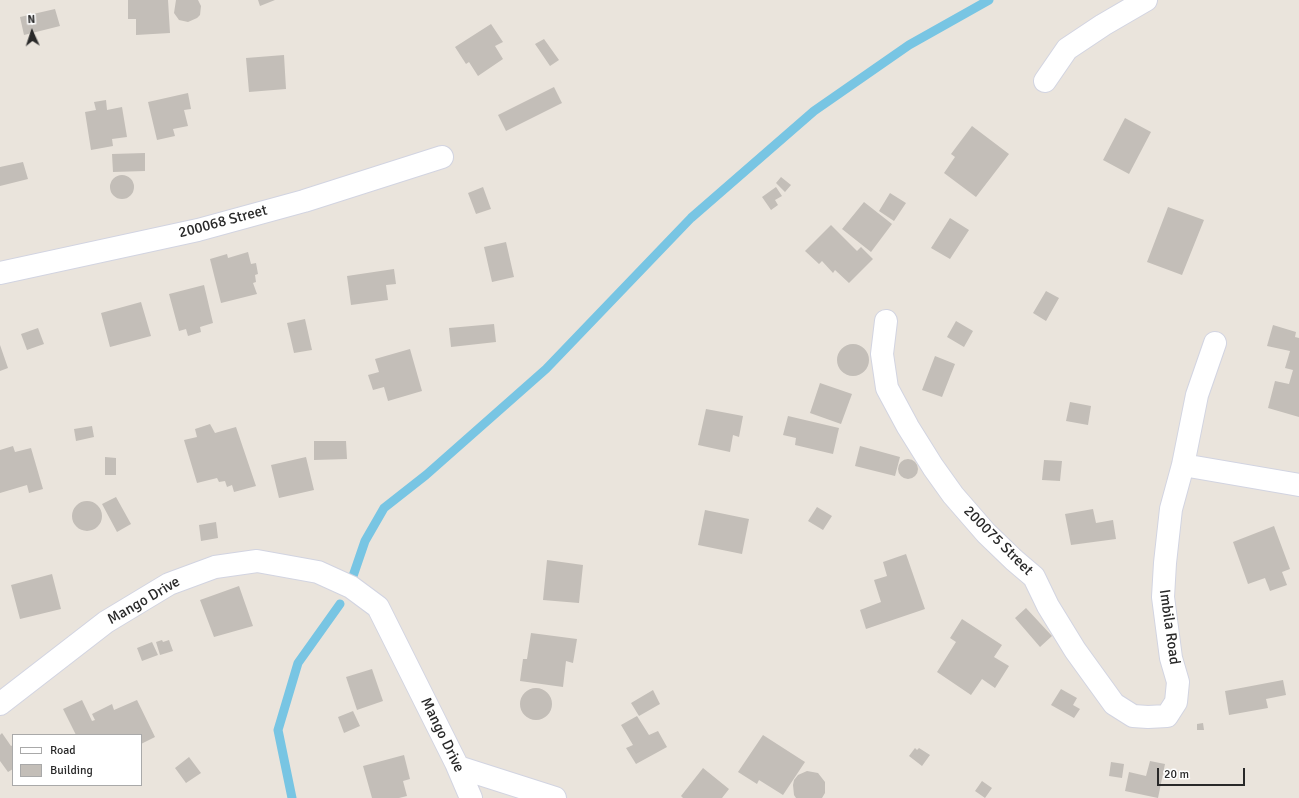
<!DOCTYPE html>
<html>
<head>
<meta charset="utf-8">
<style>
  body { margin:0 }
  #map { position:relative; width:1299px; height:798px; overflow:hidden; background:#eae4dc; font-family:Signika,sans-serif }
  canvas { display:block }
  .legend { position:absolute; left:12px; top:734px; width:130px; height:52px; box-sizing:border-box; background:#fff; border:1px solid #a9a9a9; margin:0; padding:5px 7px; list-style:none; font-size:12px; color:#292929 }
  .legend li { display:flex; align-items:center; gap:8px; height:20px }
  .legend b { width:20px; border:1px solid #a9a9a9 }
  .north { position:absolute; left:12px; top:12px; width:40px; height:40px; -webkit-text-stroke:3px #fff; paint-order:stroke; rotate:357deg; font-size:11px; font-weight:700; line-height:16px; text-align:center; color:#292929 }
  .north::after { content:''; display:block; margin:auto; width:14px; height:18px; background:#292929; clip-path:polygon(50% 0,100% 100%,50% 72%,0 100%) }
  .scale { position:absolute; left:1157px; top:768px; width:88px; height:18px; box-sizing:border-box; border:2px solid #292929; border-top:0; padding-left:5px; font-size:12px; line-height:14px; white-space:nowrap; color:#292929; -webkit-text-stroke:3px #fff; paint-order:stroke }
</style>
</head>
<body>
<div id="map">
<canvas width="1299" height="798"></canvas>
<ul class="legend">
<li><b style="height:5px;background:#fff"></b>Road</li>
<li><b style="height:11px;background:#c3beb8"></b>Building</li>
</ul>
<div class="north">N</div>
<div class="scale">20 m</div>
</div>
<script>
const context = document.querySelector('canvas').getContext('2d');
context.lineJoin = 'round';
const poly = rows => new Path2D(rows.map(r => 'M' + r).join(''));
function strokePath(path, color, width, dash) { context.strokeStyle = color; context.lineWidth = width; context.lineCap = dash ? 'butt' : 'round'; context.setLineDash(dash || []); context.stroke(path); }
function fill(path, color) { context.fillStyle = color; context.fill(path, 'evenodd'); }
function label(font, color, halo, rows, align = 'center') {
  context.font = font + ' Signika,sans-serif'; context.lineWidth = 3; context.setLineDash([]); context.textBaseline = 'middle'; context.strokeStyle = halo; context.fillStyle = color; for (const [text, x, y, turn = 0] of rows) {
    context.save(); context.translate(x, y); context.rotate((+turn || 0) * Math.PI / 180); context.textAlign = isNaN(turn) ? turn : align; if (halo) context.strokeText(text, 0, 0); context.fillText(text, 0, 0); context.restore();
  }
}
strokePath(poly([
  [352,579,365,541,384,508,426,475,546,369,691,218,814,111,909,45,989,0],
  [292,798,278,730,298,663,340,604]
]), '#78c5e3', 9);
fill(poly([
  [128,0,168,0,170,33,136,35,136,19,128,19],
  [176,0,198,0,201,6,200,15,197,18,188,22,179,20,174,13],
  [258,0,275,0,260,6],
  [55,9,60,26,24,35,20,17],
  [491,24,503,42,495,46,503,59,478,76,469,62,466,64,455,47],
  [544,39,559,60,550,66,535,44],
  [284,55,286,89,249,92,246,58],
  [554,87,562,103,506,131,498,115],
  [188,93,191,109,184,110,188,126,173,129,175,136,157,140,148,102],
  [106,100,107,110,122,107,127,137,112,139,113,146,91,150,85,112,96,110,94,102],
  [1125,118,1151,132,1129,174,1103,160],
  [972,126,1009,154,976,197,944,173,955,157,951,154],
  [145,153,145,171,113,172,112,154],
  [23,162,28,179,0,186,0,167],
  '110 187a12 12 0 1 1 24 0a12 12 0 1 1-24 0Z',
  [781,177,791,185,785,192,776,183],
  [483,187,491,209,476,214,468,193],
  [776,187,782,196,775,200,778,205,771,210,762,197],
  [890,193,906,203,894,221,879,211],
  [864,202,892,224,871,252,842,229],
  [1168,207,1204,220,1182,275,1147,262],
  [950,218,969,230,950,259,931,248],
  [831,225,857,251,861,247,873,259,849,283,835,270,833,273,822,261,819,264,805,251],
  [506,242,514,277,492,282,484,247],
  [248,252,251,264,256,263,258,274,255,275,256,282,253,283,257,294,221,303,210,259,227,254,228,258],
  [394,269,396,284,386,285,388,300,351,305,347,276],
  [204,285,213,323,200,327,201,332,188,336,186,329,179,331,169,294],
  [1046,291,1059,298,1046,321,1033,313],
  [141,302,151,336,110,347,101,313],
  [305,319,312,350,294,353,287,323],
  [956,321,973,331,964,347,947,337],
  [494,324,496,342,451,347,449,328],
  [1273,325,1296,332,1295,337,1299,338,1299,417,1268,408,1275,381,1289,384,1293,370,1285,368,1290,351,1267,346],
  [38,328,44,344,27,350,21,334],
  '837 360a16 16 0 1 1 32 0a16 16 0 1 1-32 0Z',
  [0,345,8,368,0,371],
  [410,349,422,391,388,401,384,387,373,390,368,375,379,372,375,359],
  [935,356,955,364,942,397,922,390],
  [820,383,852,394,841,424,810,413],
  [1070,402,1091,406,1088,425,1066,421],
  [706,409,743,416,739,437,733,435,730,452,698,445],
  [788,416,839,428,833,454,795,445,796,438,783,435],
  [210,424,215,433,236,427,256,486,234,492,232,485,227,487,225,481,219,482,217,478,197,483,184,440,197,437,195,429],
  [92,426,94,437,76,441,74,429],
  [314,441,346,441,347,459,314,460],
  [13,446,15,452,31,448,43,489,29,493,27,485,0,493,0,450],
  [860,446,900,457,895,476,855,466],
  [105,457,116,458,116,475,105,475],
  [306,457,314,490,279,498,271,465],
  '898 469a10 10 0 1 1 20 0a10 10 0 1 1-20 0Z',
  [1044,460,1062,461,1060,481,1042,480],
  [116,497,131,524,117,532,102,504],
  '72 516a15 15 0 1 1 30 0a15 15 0 1 1-30 0Z',
  [817,507,832,516,823,530,808,521],
  [1093,509,1096,523,1113,520,1116,539,1071,545,1065,514],
  [705,510,749,519,742,554,698,545],
  [216,522,218,538,201,541,199,525],
  [1274,526,1290,569,1282,572,1287,585,1270,591,1265,578,1248,584,1233,542],
  [906,554,925,609,866,629,860,610,881,602,874,580,887,576,883,562],
  [547,560,583,565,579,603,543,600],
  [52,574,61,609,20,619,11,585],
  [239,586,253,626,214,637,200,600],
  [1026,608,1052,636,1040,647,1015,618],
  [962,619,1002,645,994,657,1009,666,995,688,982,679,971,695,937,672,956,642,950,638],
  [531,633,577,639,573,663,566,661,563,687,520,681,523,659,527,659],
  [162,640,163,642,169,640,173,651,160,655,156,642],
  [152,642,158,655,142,661,137,648],
  [372,669,383,701,357,710,346,677],
  [1283,680,1286,695,1266,699,1268,708,1229,715,1225,691],
  '520 704a16 16 0 1 1 32 0a16 16 0 1 1-32 0Z',
  [1061,689,1077,698,1073,705,1080,709,1074,718,1051,705],
  [653,690,660,704,639,716,631,703],
  [82,700,92,721,95,720,92,714,112,704,114,710,137,700,155,737,141,744,141,735,76,735,63,709],
  [353,711,360,726,344,733,338,717],
  [637,716,649,735,658,731,667,747,636,764,626,748,633,745,621,725],
  [1203,723,1204,730,1197,730,1197,724],
  [2,733,11,746,13,745,13,769,8,772,0,761,0,735],
  [763,735,805,762,783,795,759,780,757,784,738,772],
  [915,748,917,750,919,748,930,755,922,766,909,756],
  [404,755,410,779,403,781,407,796,399,798,372,798,363,766],
  [189,757,201,773,186,783,175,768],
  [1150,761,1165,764,1158,798,1125,791,1129,772,1146,776],
  [1111,762,1124,764,1122,778,1109,776],
  [703,768,729,789,722,798,683,798,681,796],
  [807,771,818,773,825,782,825,793,822,798,796,798,794,795,793,785,794,780,798,775],
  [982,781,992,788,985,798,975,791]
]), '#c3beb8');
const minor = poly([
  [1045,81,1067,49,1103,25,1146,0],
  [0,273,198,230,304,201,442,157],
  [886,321,882,354,887,388,908,427,933,467,953,495,986,533,1014,560,1034,577,1048,606,1075,650,1114,704,1133,716,1148,717,1167,716,1176,702,1178,682,1171,658,1163,597,1165,563,1171,509,1183,465,1197,395,1215,343],
  [1183,465,1299,485],
  [0,704,106,622,169,584,215,567,257,561,318,572,351,587,378,607,456,763,471,798],
  [458,767,555,798]
]);
strokePath(minor, '#d2d4e1', 24);
strokePath(minor, '#fff', 22);
label('15px', '#292929', '#fff', [
  ["200068 Street",223,222,-15],
  ["200075 Street",998,541,45],
  ["Mango Drive",144,601,-30],
  ["Imbila Road",1169,627,82],
  ["Mango Drive",442,735,64]
]);
</script>
</body>
</html>
